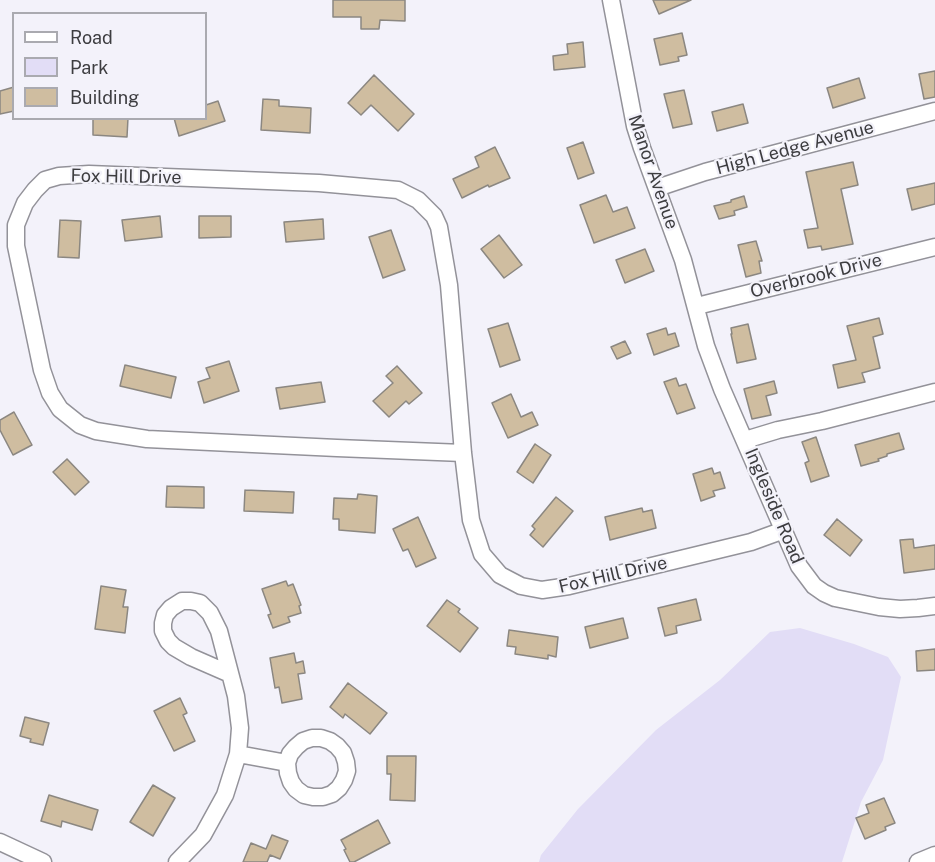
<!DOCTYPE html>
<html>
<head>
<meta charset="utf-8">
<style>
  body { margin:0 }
  #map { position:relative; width:935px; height:862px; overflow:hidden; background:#f3f2fa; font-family:"Public Sans",sans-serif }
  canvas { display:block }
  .legend { position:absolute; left:12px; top:12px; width:195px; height:108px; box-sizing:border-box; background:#f3f2fa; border:2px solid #aaaab0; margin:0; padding:8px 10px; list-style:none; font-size:18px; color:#3d3d40 }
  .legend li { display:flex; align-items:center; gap:12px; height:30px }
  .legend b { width:30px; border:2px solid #aaaab0 }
</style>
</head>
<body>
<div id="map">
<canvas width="935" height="862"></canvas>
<ul class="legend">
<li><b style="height:8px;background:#fff"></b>Road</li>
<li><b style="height:16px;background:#e2ddf6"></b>Park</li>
<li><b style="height:16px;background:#cfbda0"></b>Building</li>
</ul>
</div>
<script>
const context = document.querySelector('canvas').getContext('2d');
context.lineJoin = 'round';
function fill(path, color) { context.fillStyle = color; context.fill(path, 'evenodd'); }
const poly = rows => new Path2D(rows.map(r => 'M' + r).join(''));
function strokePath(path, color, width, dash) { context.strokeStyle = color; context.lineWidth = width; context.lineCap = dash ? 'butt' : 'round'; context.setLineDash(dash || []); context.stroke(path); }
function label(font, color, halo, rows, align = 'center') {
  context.font = font + ' "Public Sans",sans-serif'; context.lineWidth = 4.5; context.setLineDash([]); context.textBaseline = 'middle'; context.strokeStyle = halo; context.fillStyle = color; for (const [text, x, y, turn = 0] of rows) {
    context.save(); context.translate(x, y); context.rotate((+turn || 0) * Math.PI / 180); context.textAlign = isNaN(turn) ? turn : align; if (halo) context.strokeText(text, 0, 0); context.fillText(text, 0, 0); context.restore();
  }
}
fill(poly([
  [800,628,854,644,888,657,901,677,883,760,861,802,842,862,539,862,541,855,578,809,656,730,720,680,770,632]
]), '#e2ddf6');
const building = poly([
  [333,0,405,0,405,21,380,20,379,29,361,29,361,17,333,17,333,0],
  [653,0,691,0,659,14,653,0],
  [682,33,687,55,678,57,679,61,660,65,654,39,682,33],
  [583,42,585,67,554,70,553,56,568,54,567,44,583,42],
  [935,71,935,97,924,99,919,74,935,71],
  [374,75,414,114,398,131,371,105,361,115,348,103,374,75],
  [859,78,865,98,833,108,827,88,859,78],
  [14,87,14,111,0,114,0,91,14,87],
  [684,90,692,124,673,128,664,94,684,90],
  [263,99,279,100,279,106,311,108,310,133,261,130,263,99],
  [218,101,225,121,179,136,174,118,206,118,206,105,218,101],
  [743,104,748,123,717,131,712,112,743,104],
  [93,118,128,118,127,137,93,135,93,118],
  [583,142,594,173,578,179,567,148,583,142],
  [495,147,510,178,489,187,488,185,462,198,453,179,479,167,475,157,495,147],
  [853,162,858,185,841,189,853,244,822,250,821,246,808,248,804,230,818,228,806,172,853,162],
  [935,183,935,204,912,210,907,189,935,183],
  [606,195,613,212,627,207,635,228,594,243,580,205,606,195],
  [744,196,747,207,734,211,735,215,719,219,714,206,731,202,731,200,744,196],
  [160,216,162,237,125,241,122,220,160,216],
  [199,216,231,216,231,237,199,238,199,216],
  [323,219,324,239,286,242,284,222,323,219],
  [60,220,81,221,79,258,58,257,60,220],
  [391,230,405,270,383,278,369,237,391,230],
  [499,235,522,265,504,278,481,249,499,235],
  [756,241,762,261,759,261,761,273,746,277,738,245,756,241],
  [645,249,654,271,625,283,616,260,645,249],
  [879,318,883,334,873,337,880,368,862,373,865,382,838,388,833,365,856,360,847,326,879,318],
  [508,323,520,360,500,367,488,329,508,323],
  [748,324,756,359,737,363,731,334,732,334,731,328,748,324],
  [666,328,668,335,675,333,679,346,654,355,647,334,666,328],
  [625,341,631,353,617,359,611,347,625,341],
  [229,361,239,391,204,403,198,382,210,378,206,368,229,361],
  [125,365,176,377,171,398,120,386,125,365],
  [397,366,422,393,409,404,406,401,389,417,373,401,393,383,386,376,397,366],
  [676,378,679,386,686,384,695,408,677,414,664,382,676,378],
  [774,381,777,393,766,396,771,415,752,419,744,389,774,381],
  [321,382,325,402,280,409,276,388,321,382],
  [511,394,521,417,532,412,538,425,508,438,492,403,511,394],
  [14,412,32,445,13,455,0,430,0,420,14,412],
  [899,433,904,449,887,454,887,456,878,459,879,461,861,466,855,445,899,433],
  [816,437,829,476,811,482,805,463,809,461,802,442,816,437],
  [535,444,551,455,533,483,517,472,535,444],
  [67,459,89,482,75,495,53,472,67,459],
  [712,468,714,474,720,472,725,488,713,491,715,496,701,501,693,474,712,468],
  [167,486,204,487,204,508,166,507,167,486],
  [245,490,294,492,293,513,244,511,245,490],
  [358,494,377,496,375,533,339,530,339,519,333,519,334,498,357,499,358,494],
  [556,497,573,511,543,547,530,535,535,529,532,526,556,497],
  [642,508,643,512,652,510,656,528,610,540,605,517,642,508],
  [418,517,436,558,416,567,408,549,403,551,393,529,418,517],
  [837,519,862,540,850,556,824,535,837,519],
  [913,539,914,548,935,545,935,569,904,573,900,540,913,539],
  [286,581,288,586,293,584,301,605,299,606,301,613,288,617,290,622,273,628,268,615,271,614,262,589,286,581],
  [101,586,126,590,123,607,128,607,125,633,95,629,101,586],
  [696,599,701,620,676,626,677,633,665,636,658,608,696,599],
  [447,600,460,609,458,612,478,628,460,652,427,626,447,600],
  [623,618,628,638,590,648,585,627,623,618],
  [509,630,558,637,556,657,548,655,548,659,515,654,516,647,507,646,509,630],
  [935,649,935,670,917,671,916,651,935,649],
  [294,653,296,663,303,661,305,673,298,674,302,699,282,703,279,687,275,688,270,658,294,653],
  [348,683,387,713,370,734,345,714,343,718,330,707,348,683],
  [180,698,187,713,183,715,195,741,174,751,154,711,180,698],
  [25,717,49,723,43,745,30,742,31,739,20,736,25,717],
  [387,756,416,756,415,801,390,800,391,774,387,774,387,756],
  [153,785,175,798,153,836,130,822,153,785],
  [49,795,98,810,92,830,62,821,61,827,41,821,49,795],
  [884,798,895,823,885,827,886,830,865,839,856,818,869,813,866,805,884,798],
  [378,820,390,843,354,862,350,862,344,850,346,849,341,840,378,820],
  [272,835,288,841,280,859,270,855,267,862,243,862,251,843,266,849,272,835]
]);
fill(building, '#cfbda0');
strokePath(building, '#8b8781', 1.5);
const minor = poly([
  [611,0,635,126,642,148,683,260,706,346,722,389,799,566,814,586,824,593,835,598,879,607,900,609,918,608,935,606],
  [657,188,705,172,935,111],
  [697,306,935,247],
  [745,440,778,430,822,421,935,392],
  [463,453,337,448,147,439,96,431,80,425,60,409,50,393,42,370,16,246,16,225,25,203,35,190,45,180,59,176,89,174,319,183,398,190,418,200,434,216,439,227,449,285,463,453,471,520,482,554,500,575,521,586,542,590,569,586,751,542,784,530],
  [238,754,287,763,288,773,291,782,296,789,304,795,313,797,323,797,332,794,339,788,344,780,347,771,346,762,343,753,337,746,330,741,321,738,312,738,303,741,296,747,290,754,287,763],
  [0,842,43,862],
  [177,862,203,835,225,795,238,754,240,728,236,696,219,631,210,613,200,603,191,601,182,601,171,608,165,615,163,623,163,631,168,641,174,647,191,657,230,674],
  [918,862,935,855]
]);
strokePath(minor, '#939299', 19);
strokePath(minor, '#fff', 16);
label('18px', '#3d3d40', '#f3f2fa', [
  ["High Ledge Avenue",795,148,-15],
  ["Manor Avenue",653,172,71],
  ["Fox Hill Drive",126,177,1],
  ["Overbrook Drive",816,276,-14],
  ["Ingleside Road",774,506,67],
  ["Fox Hill Drive",613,575,-13]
]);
</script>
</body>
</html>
